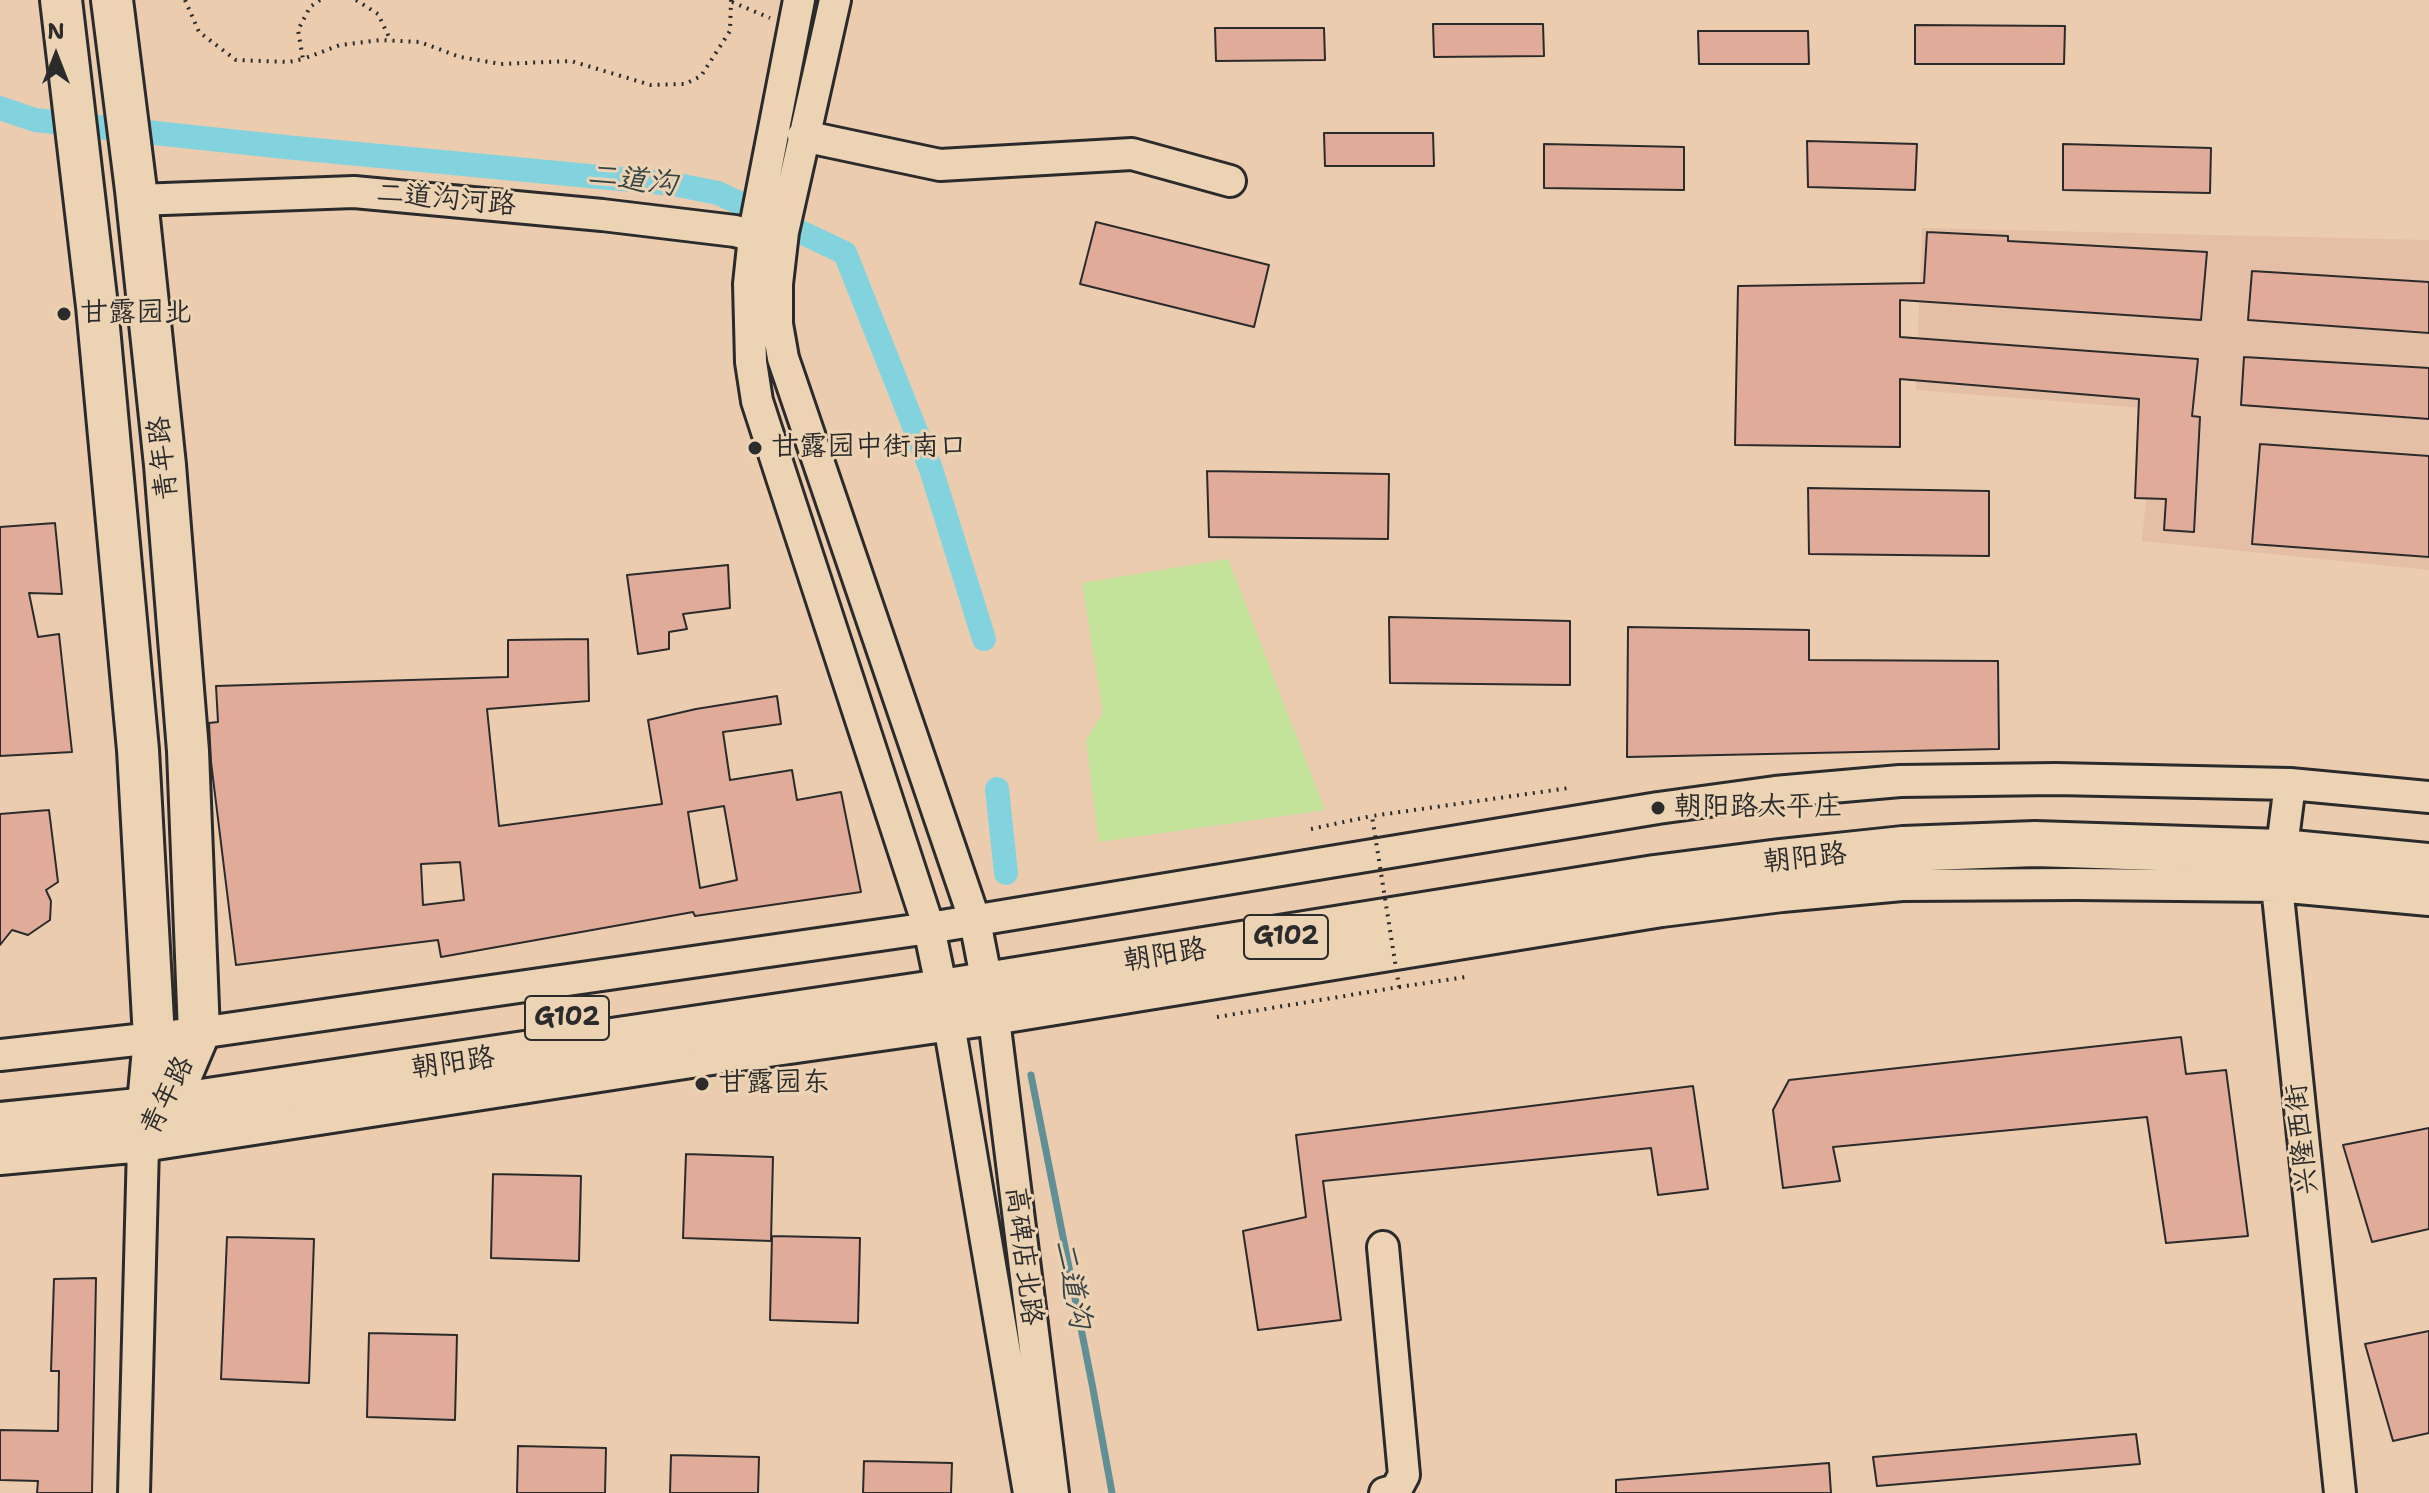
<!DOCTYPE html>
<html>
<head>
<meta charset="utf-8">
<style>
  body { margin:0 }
  #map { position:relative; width:2429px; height:1493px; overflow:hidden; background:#ebccaf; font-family:"Shantell Sans",sans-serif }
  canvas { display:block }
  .north { position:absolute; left:16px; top:16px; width:80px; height:80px; -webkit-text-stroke:6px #ecd3b4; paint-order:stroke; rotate:0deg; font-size:22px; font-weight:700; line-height:32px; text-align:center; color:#2b2b2b }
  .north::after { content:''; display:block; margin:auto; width:28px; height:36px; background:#2b2b2b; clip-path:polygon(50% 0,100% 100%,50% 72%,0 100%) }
</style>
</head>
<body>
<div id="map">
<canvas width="2429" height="1493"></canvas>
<div class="north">N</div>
</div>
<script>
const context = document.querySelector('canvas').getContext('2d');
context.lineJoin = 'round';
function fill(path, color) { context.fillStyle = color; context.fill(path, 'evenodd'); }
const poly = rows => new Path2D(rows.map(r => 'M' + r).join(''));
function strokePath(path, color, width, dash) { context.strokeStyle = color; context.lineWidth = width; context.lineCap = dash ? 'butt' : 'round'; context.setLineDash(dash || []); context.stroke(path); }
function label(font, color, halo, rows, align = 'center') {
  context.font = font + ' "Shantell Sans","LXGW WenKai TC",sans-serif'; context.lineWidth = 6; context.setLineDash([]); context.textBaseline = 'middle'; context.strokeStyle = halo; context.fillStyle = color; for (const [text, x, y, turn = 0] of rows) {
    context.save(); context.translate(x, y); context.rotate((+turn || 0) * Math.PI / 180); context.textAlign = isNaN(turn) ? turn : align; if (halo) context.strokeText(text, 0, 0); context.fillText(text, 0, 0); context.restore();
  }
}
fill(poly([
  [1922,228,2429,240,2429,570,2142,541,2154,409,1916,390]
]), '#e4bfa6');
fill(poly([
  [1228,559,1325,810,1099,842,1086,740,1103,713,1082,583]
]), '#c4e39b');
strokePath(poly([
  [1031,1075,1093,1389,1112,1493]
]), '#609096', 7);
strokePath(poly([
  [0,108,35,120,285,147,673,184,718,193,845,253,931,469,984,639],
  [997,789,1006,873]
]), '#83d3de', 24);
const building = poly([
  [1433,24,1543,24,1544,56,1434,57,1433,24],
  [1915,25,2065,26,2064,64,1915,64,1915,25],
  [1215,28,1324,28,1325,60,1216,61,1215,28],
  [1698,31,1808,31,1809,64,1699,64,1698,31],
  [1324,133,1433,133,1434,166,1325,166,1324,133],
  [1807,141,1917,144,1915,190,1808,187,1807,141],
  [1544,144,1684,147,1684,190,1544,188,1544,144],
  [2063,144,2211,148,2210,193,2063,190,2063,144],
  [1096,222,1269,265,1254,327,1080,284,1096,222],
  [1927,232,2008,236,2008,241,2207,252,2201,320,1900,300,1900,337,2198,359,2192,416,2200,417,2194,532,2164,530,2166,499,2135,498,2139,399,1900,379,1900,447,1735,445,1738,286,1924,283,1927,232],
  [2252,271,2429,282,2429,333,2248,320,2252,271],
  [2244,357,2429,368,2429,419,2241,405,2244,357],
  [2260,444,2429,456,2429,557,2252,544,2260,444],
  [1207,471,1389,474,1388,539,1209,537,1207,471],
  [1808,488,1989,491,1989,556,1809,554,1808,488],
  [55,523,62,594,29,593,38,637,59,634,72,752,0,756,0,527,55,523],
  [728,565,730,608,683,614,687,629,669,632,669,649,638,654,627,575,728,565],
  [1389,617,1570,621,1570,685,1390,683,1389,617],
  [1628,627,1809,630,1809,660,1998,661,1999,749,1627,757,1628,627],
  [588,639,589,701,487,709,499,826,662,804,648,720,696,709,777,696,781,724,723,732,730,780,792,770,797,800,841,792,861,892,695,916,693,912,441,957,438,940,236,965,211,762,209,723,218,722,216,686,508,677,508,640,588,639],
  [724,806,737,880,700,888,688,812,724,806],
  [460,862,464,900,423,905,421,864,460,862],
  [49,810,58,882,46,890,51,901,50,920,28,935,12,930,0,945,0,814,49,810],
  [2181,1037,2186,1074,2226,1070,2248,1236,2166,1243,2147,1117,1833,1147,1840,1181,1783,1188,1773,1110,1789,1080,2181,1037],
  [1693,1086,1708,1189,1658,1195,1651,1148,1323,1181,1341,1320,1258,1330,1243,1231,1306,1217,1296,1135,1693,1086],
  [2429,1128,2429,1229,2372,1242,2343,1145,2429,1128],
  [686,1154,773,1157,771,1241,683,1238,686,1154],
  [493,1174,581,1176,579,1261,491,1258,493,1174],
  [772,1236,860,1238,858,1323,770,1320,772,1236],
  [227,1237,314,1239,309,1383,221,1379,227,1237],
  [96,1278,92,1493,37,1493,38,1481,0,1480,0,1430,58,1431,59,1371,51,1371,54,1279,96,1278],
  [2429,1331,2429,1433,2393,1441,2365,1344,2429,1331],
  [369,1333,457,1335,455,1420,367,1417,369,1333],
  [2136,1434,2140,1464,1877,1486,1873,1457,2136,1434],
  [518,1446,606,1448,605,1493,517,1493,518,1446],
  [671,1455,759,1457,758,1493,670,1493,671,1455],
  [864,1461,952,1463,951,1493,863,1493,864,1461],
  [1829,1463,1831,1493,1616,1493,1616,1480,1829,1463]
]);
fill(building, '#e1ab99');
strokePath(building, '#2b2b2b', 2);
const minor = poly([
  [799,0,755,227,749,284,751,362,757,401,929,928,949,1024,1029,1493],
  [835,0,783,232,777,284,777,324,783,358,975,921,994,1019,1053,1493],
  [803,136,940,165,1132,154,1230,181],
  [137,200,354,192,602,215,735,231,754,236],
  [2290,784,2277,886,2340,1493],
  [0,1055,199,1033,929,928,1658,808,1775,792,1900,781,2056,779,2290,784,2429,797],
  [0,1159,143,1146,698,1061,994,1019,1662,911,1782,896,1902,885,2076,884,2277,886,2429,900],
  [1383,1247,1404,1475,1396,1490,1385,1493],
  [134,1493,143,1146]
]);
const major = poly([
  [61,0,97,306,138,750,154,1038,146,1126],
  [112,0,136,190,165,465,188,751,199,1033,168,1106,143,1146]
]);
const highway = poly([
  [0,1125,148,1110,942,992,1655,878,1780,862,1903,849,2035,844,2281,852,2429,866]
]);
strokePath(minor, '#2b2b2b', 36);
strokePath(major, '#2b2b2b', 46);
strokePath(highway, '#2b2b2b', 50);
strokePath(poly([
  [185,0,199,32,236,60,289,62,303,59],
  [320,0,310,7,298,30,303,59,340,45,380,40,420,42,460,57,501,64,571,61,651,85,685,84,701,76,730,31,731,0],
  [356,0,378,14,391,41],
  [732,2,770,18],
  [1311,829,1372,816],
  [1399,987,1466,977]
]), '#2b2b2b', 4, [2, 6]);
strokePath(minor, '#ecd3b4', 30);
strokePath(major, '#ecd3b4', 40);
strokePath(highway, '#ecd3b4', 44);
strokePath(poly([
  [1217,1017,1399,987,1372,816,1569,788]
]), '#2b2b2b', 4, [2, 6]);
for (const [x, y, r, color] of [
  [64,314,8,"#2b2b2b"],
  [755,448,8,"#2b2b2b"],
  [1658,808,8,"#2b2b2b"],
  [702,1084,8,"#2b2b2b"]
]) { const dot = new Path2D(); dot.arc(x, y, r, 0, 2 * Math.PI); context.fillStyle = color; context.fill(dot); strokePath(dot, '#ecd3b4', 3); }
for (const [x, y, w] of [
  [1286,937,84],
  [567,1018,84]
]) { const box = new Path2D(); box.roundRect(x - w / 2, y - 22, w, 44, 6); context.fillStyle = '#ecd3b4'; context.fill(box); strokePath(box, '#2b2b2b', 2); }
label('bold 26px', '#2b2b2b', null, [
  ["G102",1286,937],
  ["G102",567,1018]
]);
label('28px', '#2b2b2b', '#ecd3b4', [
  ["二道沟河路",446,200,5],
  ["青年路",164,458,-96],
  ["朝阳路",1805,859,-6],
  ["朝阳路",1165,956,-9],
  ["朝阳路",453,1064,-8],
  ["青年路",168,1096,-63],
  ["兴隆西街",2303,1139,-96],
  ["高碑店北路",1023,1256,83]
]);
label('28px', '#2b2b2b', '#ecd3b4', [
  ["甘露园北",80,314],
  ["甘露园中街南口",771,448],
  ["朝阳路太平庄",1674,808],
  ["甘露园东",718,1084]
], 'left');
label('italic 30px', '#384446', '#ecd3b4', [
  ["二道沟",632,181,7],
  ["二道沟",1071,1284,79]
]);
</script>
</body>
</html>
